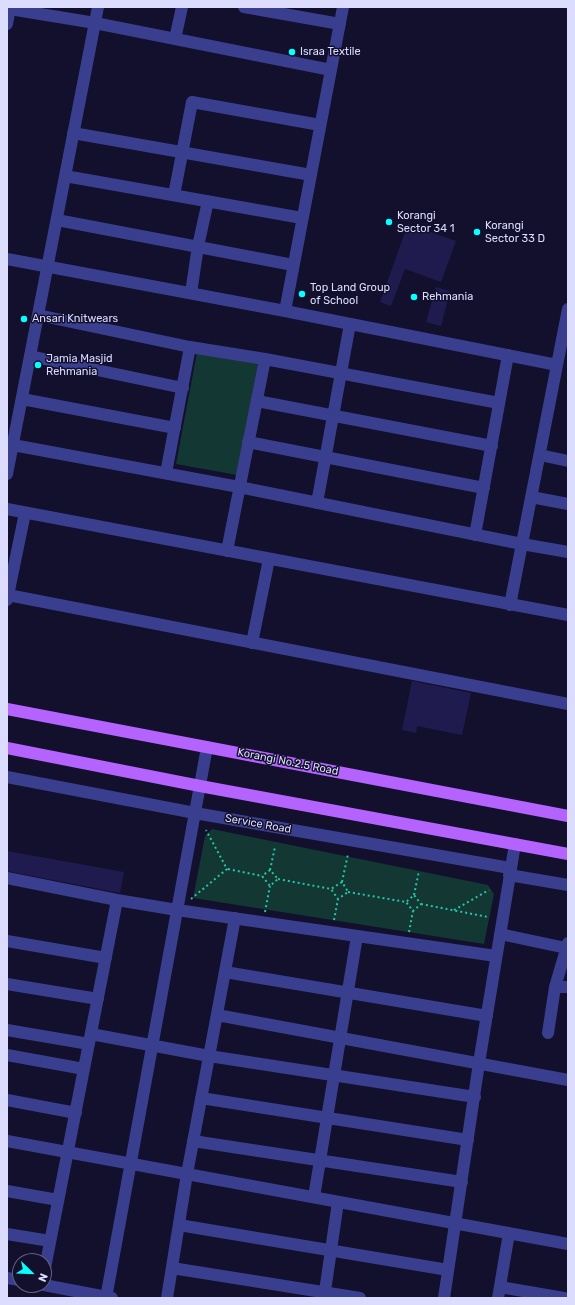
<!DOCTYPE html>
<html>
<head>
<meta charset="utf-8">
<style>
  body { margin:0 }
  #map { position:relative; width:575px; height:1305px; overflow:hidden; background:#12102d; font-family:Rubik,sans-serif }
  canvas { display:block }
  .frame { position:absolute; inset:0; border:8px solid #dcdcff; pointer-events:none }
  .north { position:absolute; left:12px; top:1253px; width:40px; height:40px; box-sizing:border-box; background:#12102d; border:1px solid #636281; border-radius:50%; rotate:113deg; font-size:11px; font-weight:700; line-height:16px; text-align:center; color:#dcdcff }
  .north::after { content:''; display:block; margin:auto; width:14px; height:18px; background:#08fffe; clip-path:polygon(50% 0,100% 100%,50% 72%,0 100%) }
</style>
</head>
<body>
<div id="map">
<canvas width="575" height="1305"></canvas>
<div class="frame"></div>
<div class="north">N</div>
</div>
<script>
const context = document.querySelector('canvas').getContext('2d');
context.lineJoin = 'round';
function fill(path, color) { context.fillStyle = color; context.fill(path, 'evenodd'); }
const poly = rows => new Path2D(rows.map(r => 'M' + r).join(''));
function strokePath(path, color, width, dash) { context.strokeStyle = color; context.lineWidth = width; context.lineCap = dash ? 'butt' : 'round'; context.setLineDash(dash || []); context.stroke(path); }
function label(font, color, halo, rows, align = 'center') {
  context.font = font + ' Rubik,sans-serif'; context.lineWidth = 3; context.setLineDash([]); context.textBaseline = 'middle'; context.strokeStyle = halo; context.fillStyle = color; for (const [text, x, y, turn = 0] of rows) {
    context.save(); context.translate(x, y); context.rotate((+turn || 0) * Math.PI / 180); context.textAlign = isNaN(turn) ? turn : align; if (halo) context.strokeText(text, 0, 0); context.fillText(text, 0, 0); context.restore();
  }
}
fill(poly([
  [197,352,258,363,237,475,176,464],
  [212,829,488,885,494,894,484,944,193,898,205,836]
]), '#133732');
fill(poly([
  [408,224,456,241,441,282,405,269,391,306,380,302],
  [436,287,450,291,441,326,426,322],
  [412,681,471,693,462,735,417,726,416,733,402,730],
  [7,851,124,872,120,893,7,871]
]), '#201b4f');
strokePath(poly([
  [228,869,262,876,270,886,278,879,270,870,262,876],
  [270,870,275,847],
  [278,879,331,889,342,882,348,892,338,899,331,889],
  [342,882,348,854],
  [348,892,406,902,414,895,421,904,413,911,406,902],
  [414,895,419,871],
  [191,899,227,869,206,830],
  [421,904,488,917],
  [454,910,489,890],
  [265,912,270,886],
  [334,920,338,899],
  [409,932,413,911]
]), '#2ac4ab', 2, [2, 3]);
strokePath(poly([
  [244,7,340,24],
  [10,9,95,23,331,70],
  [7,24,10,7],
  [175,39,182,7],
  [73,133,311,175],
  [65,176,302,218],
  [174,195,192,102,320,125],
  [57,220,293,265],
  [7,259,285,311,557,365],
  [191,293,198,246,208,201],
  [285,311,343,7],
  [38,315,190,347],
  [30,356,183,388],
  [265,359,499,403],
  [22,399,175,428],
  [257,401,492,446],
  [248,442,484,488],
  [13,445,239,487,522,544,568,552],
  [540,455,568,461],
  [166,473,190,347,265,359,227,551],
  [7,474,98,7],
  [531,497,568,504],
  [317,503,350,324],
  [7,509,568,615],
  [475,535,508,355],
  [8,595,568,704],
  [7,600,25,513],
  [510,605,568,309],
  [252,643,269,559],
  [7,777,195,813,510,868],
  [509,875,568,885],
  [7,878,117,900,177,910,496,956],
  [500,934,566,948],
  [7,941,106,958],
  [225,972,487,1016],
  [7,984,98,999],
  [555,987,568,987],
  [217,1015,568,1080],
  [7,1030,89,1044],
  [548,1033,555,987,568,943],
  [91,1034,209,1056,475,1097],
  [7,1055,84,1069],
  [201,1098,468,1140],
  [7,1100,76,1113],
  [7,1141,568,1244],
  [193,1141,462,1182],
  [7,1191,58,1200],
  [314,1197,357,936],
  [179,1225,448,1270],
  [7,1234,50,1241],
  [172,1268,360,1298],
  [44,1273,117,900],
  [7,1278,20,1280],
  [44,1285,112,1298],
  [500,1287,564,1298],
  [106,1298,207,747],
  [167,1298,187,1174,235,918],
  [324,1298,338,1202],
  [444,1298,479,1063,515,844],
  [498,1298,509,1233]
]), '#393f8e', 12);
strokePath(poly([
  [7,709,568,816],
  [7,748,200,786,568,854]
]), '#b463ff', 12);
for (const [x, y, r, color] of [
  [292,52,4,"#08fffe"],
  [389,222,4,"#08fffe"],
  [477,232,4,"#08fffe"],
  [302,294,4,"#08fffe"],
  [414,297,4,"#08fffe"],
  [24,319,4,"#08fffe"],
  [38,365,4,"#08fffe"]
]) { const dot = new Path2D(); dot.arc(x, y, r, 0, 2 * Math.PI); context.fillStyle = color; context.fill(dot); strokePath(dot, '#12102d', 1.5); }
label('11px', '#dcdcff', '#12102d', [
  ["Israa Textile",300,52],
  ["Korangi",397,216],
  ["Sector 34 1",397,229],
  ["Korangi",485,226],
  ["Sector 33 D",485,239],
  ["Top Land Group",310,288],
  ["of School",310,301],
  ["Rehmania",422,297],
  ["Ansari Knitwears",32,319],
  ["Jamia Masjid",46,359],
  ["Rehmania",46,372]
], 'left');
label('11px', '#dcdcff', '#12102d', [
  ["Korangi No.2.5 Road",288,762,11],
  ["Service Road",258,824,10]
]);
</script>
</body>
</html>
